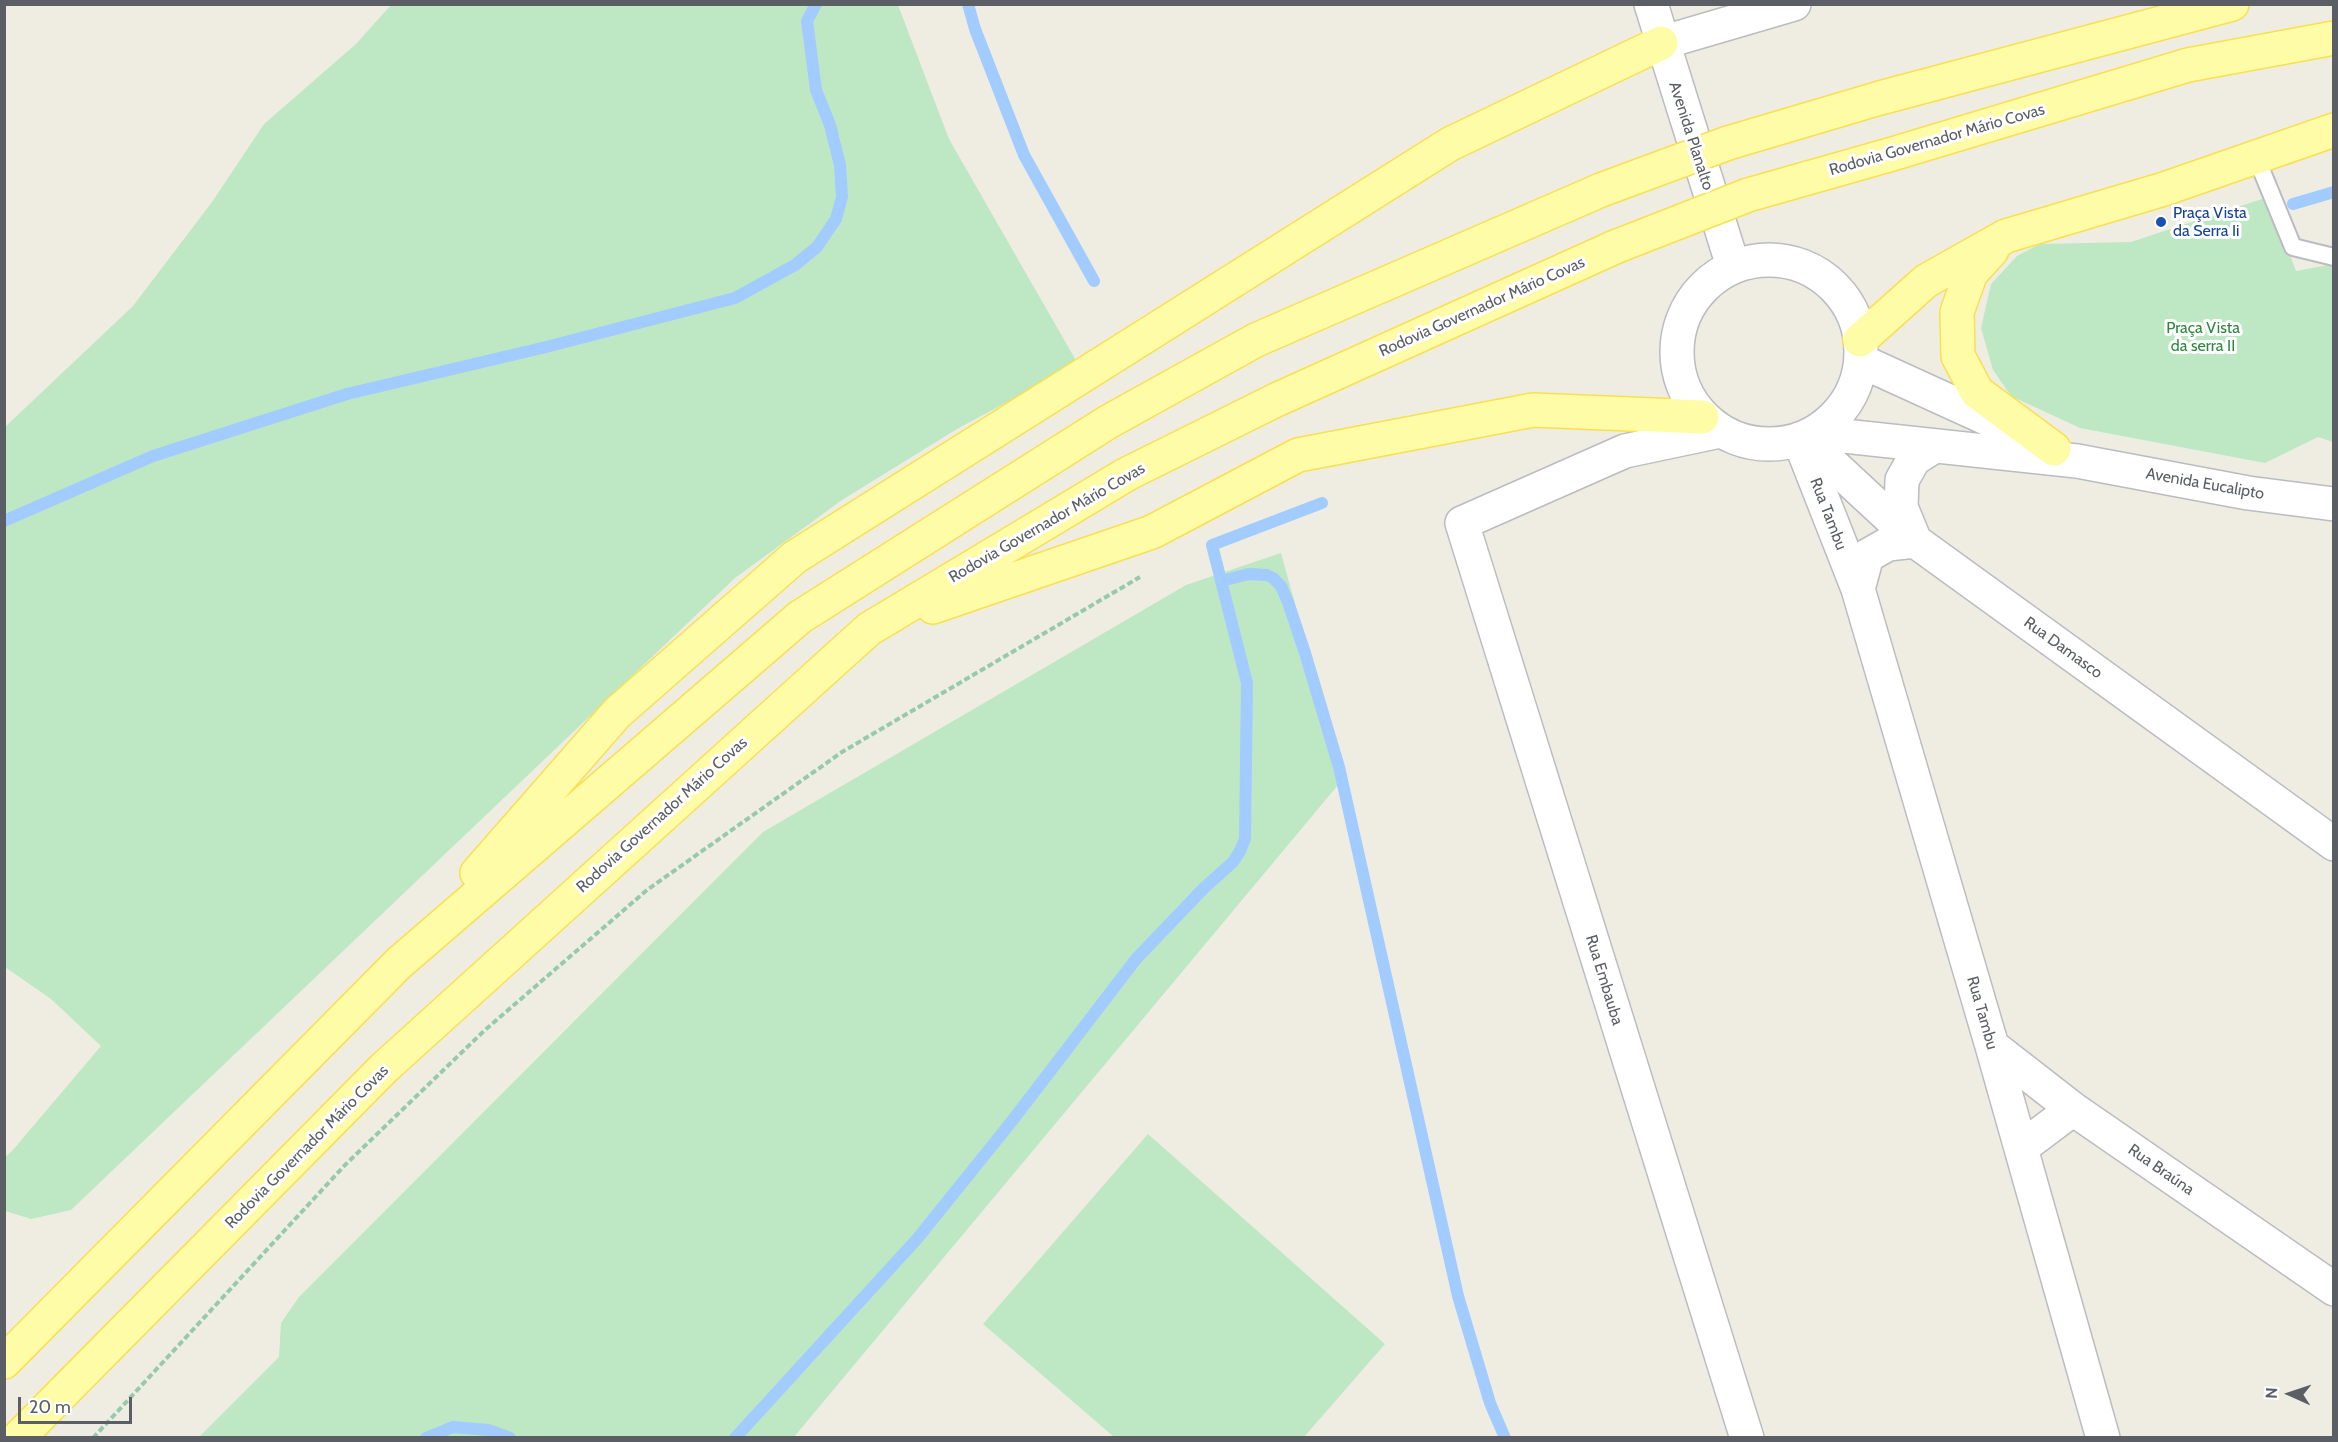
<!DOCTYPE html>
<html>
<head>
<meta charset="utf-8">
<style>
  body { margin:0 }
  #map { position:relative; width:2338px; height:1442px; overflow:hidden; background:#efede2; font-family:Cabin,sans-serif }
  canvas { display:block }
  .frame { position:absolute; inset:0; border:6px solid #5b5e64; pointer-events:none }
  .north { position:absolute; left:2260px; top:1364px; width:60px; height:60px; -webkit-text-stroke:4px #fff; paint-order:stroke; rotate:273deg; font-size:16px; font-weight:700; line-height:24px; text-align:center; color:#5b5e64 }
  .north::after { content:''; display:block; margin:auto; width:21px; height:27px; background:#5b5e64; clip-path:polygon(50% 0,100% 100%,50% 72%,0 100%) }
  .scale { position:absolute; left:18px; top:1397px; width:114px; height:27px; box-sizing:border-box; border:3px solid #5b5e64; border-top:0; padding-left:8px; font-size:18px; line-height:21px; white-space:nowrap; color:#5b5e64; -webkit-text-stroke:4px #fff; paint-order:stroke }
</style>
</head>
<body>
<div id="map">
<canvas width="2338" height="1442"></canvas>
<div class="frame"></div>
<div class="north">N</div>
<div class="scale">20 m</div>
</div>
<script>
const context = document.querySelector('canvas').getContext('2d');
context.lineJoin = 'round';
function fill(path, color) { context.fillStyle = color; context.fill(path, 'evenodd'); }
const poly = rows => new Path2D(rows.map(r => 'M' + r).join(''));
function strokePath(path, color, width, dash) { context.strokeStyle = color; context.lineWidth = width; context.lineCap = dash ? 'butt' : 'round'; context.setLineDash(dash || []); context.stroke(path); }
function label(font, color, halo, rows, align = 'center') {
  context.font = font + ' Cabin,sans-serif'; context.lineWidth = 6; context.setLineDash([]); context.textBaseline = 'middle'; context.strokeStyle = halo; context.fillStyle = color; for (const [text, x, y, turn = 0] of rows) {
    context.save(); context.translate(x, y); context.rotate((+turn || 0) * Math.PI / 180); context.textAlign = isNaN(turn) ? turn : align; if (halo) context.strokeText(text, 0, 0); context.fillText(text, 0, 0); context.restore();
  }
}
fill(poly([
  [391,5,898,5,949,139,1078,364,957,429,842,500,735,578,71,1210,31,1219,5,1211,5,1157,12,1151,101,1046,51,999,5,967,5,427,133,306,212,202,264,124,356,44],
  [2268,197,2296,271,2333,264,2333,442,2318,437,2265,463,2080,428,2011,396,1993,370,1981,328,1991,284,2017,256,2040,244,2131,242],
  [1281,553,1343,779,794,1437,199,1437,279,1357,281,1323,299,1297,763,832,1186,585],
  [1148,1134,1385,1344,1304,1437,1114,1437,983,1324]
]), '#bde8c3');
strokePath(poly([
  [968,4,975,29,1024,155,1094,281],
  [2293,204,2334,192],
  [4,521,153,456,347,394,546,347,735,298,795,265,817,247,836,219,842,197,840,165,830,125,816,90,807,21,816,4],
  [1221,581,1249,574,1267,575,1273,578,1281,586,1288,602,1305,653,1339,767,1458,1296,1490,1403,1505,1438],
  [426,1438,453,1427,488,1430,510,1438],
  [735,1438,917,1239,1012,1121,1136,959,1204,888,1233,862,1240,851,1245,839,1247,683,1212,545,1322,503]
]), '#a2cbff', 12);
const service = poly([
  [2256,157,2293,247,2334,257]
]);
const minor = poly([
  '1677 352a92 92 0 1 1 184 0a92 92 0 1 1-184 0Z',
  [1861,361,2021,434],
  [1720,431,1625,451,1462,523,1747,1438],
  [1816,433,2077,461,2248,493,2334,504],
  [1804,438,1915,541,2334,844],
  [1799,439,1858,589,1992,1046,2103,1438],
  [1858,589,1867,556,1888,544,1915,541,1901,507,1902,480,1914,459,1933,447],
  [1992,1046,2073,1109,2334,1289],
  [2021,1148,2073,1109]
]);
const tertiary = poly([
  [1651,4,1733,266],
  [1661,43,1794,4]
]);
const primary = poly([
  [1728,143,1880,98,2232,4],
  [1748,195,1889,155,2188,65,2334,38],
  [1992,250,1971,273,1957,312,1958,356,1977,392,2054,449],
  [1860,340,1926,281,2006,236,2164,189,2334,130],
  [933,607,1152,532,1298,455,1533,410,1702,417],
  [477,873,617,713,795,557,1450,144,1661,43],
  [4,1362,399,963,800,617,1108,422,1256,340,1601,190],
  [18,1438,384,1068,869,629,1127,474,1276,400,1615,247]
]);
strokePath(service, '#babcc2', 20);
strokePath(minor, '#babcc2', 36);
strokePath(tertiary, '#babcc2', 36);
strokePath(primary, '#fae050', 36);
strokePath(poly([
  [93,1438,345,1165,485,1030,647,890,842,752,1140,577]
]), '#95caab', 4, [6, 3]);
strokePath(service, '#fff', 16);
strokePath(minor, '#fff', 33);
strokePath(tertiary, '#fff', 33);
strokePath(primary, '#fffca7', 33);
const primaryBridge = poly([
  [1601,190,1728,143],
  [1615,247,1748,195]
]);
strokePath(primaryBridge, '#fae050', 36, []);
strokePath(primaryBridge, '#fffca7', 33);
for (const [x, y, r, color] of [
  [2161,222,6,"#1a4fb4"]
]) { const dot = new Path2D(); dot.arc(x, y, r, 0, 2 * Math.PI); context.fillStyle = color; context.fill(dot); strokePath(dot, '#fff', 2); }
label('16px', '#5b5e64', '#fff', [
  ["Avenida Planalto",1691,136,72],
  ["Rodovia Governador Mário Covas",1937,140,-16],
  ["Rodovia Governador Mário Covas",1482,307,-24],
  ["Avenida Eucalipto",2205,484,10],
  ["Rua Tambu",1828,514,69],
  ["Rodovia Governador Mário Covas",1047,523,-30],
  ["Rua Damasco",2063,648,36],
  ["Rodovia Governador Mário Covas",662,815,-42],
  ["Rua Embauba",1604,980,73],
  ["Rua Tambu",1982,1013,74],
  ["Rodovia Governador Mário Covas",307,1147,-45],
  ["Rua Braúna",2161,1170,35]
]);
label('16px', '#164399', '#fff', [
  ["Praça Vista",2173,213],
  ["da Serra Ii",2173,231]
], 'left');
label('16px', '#2f873f', '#fff', [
  ["Praça Vista",2203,328],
  ["da serra II",2203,346]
]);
</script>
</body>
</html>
